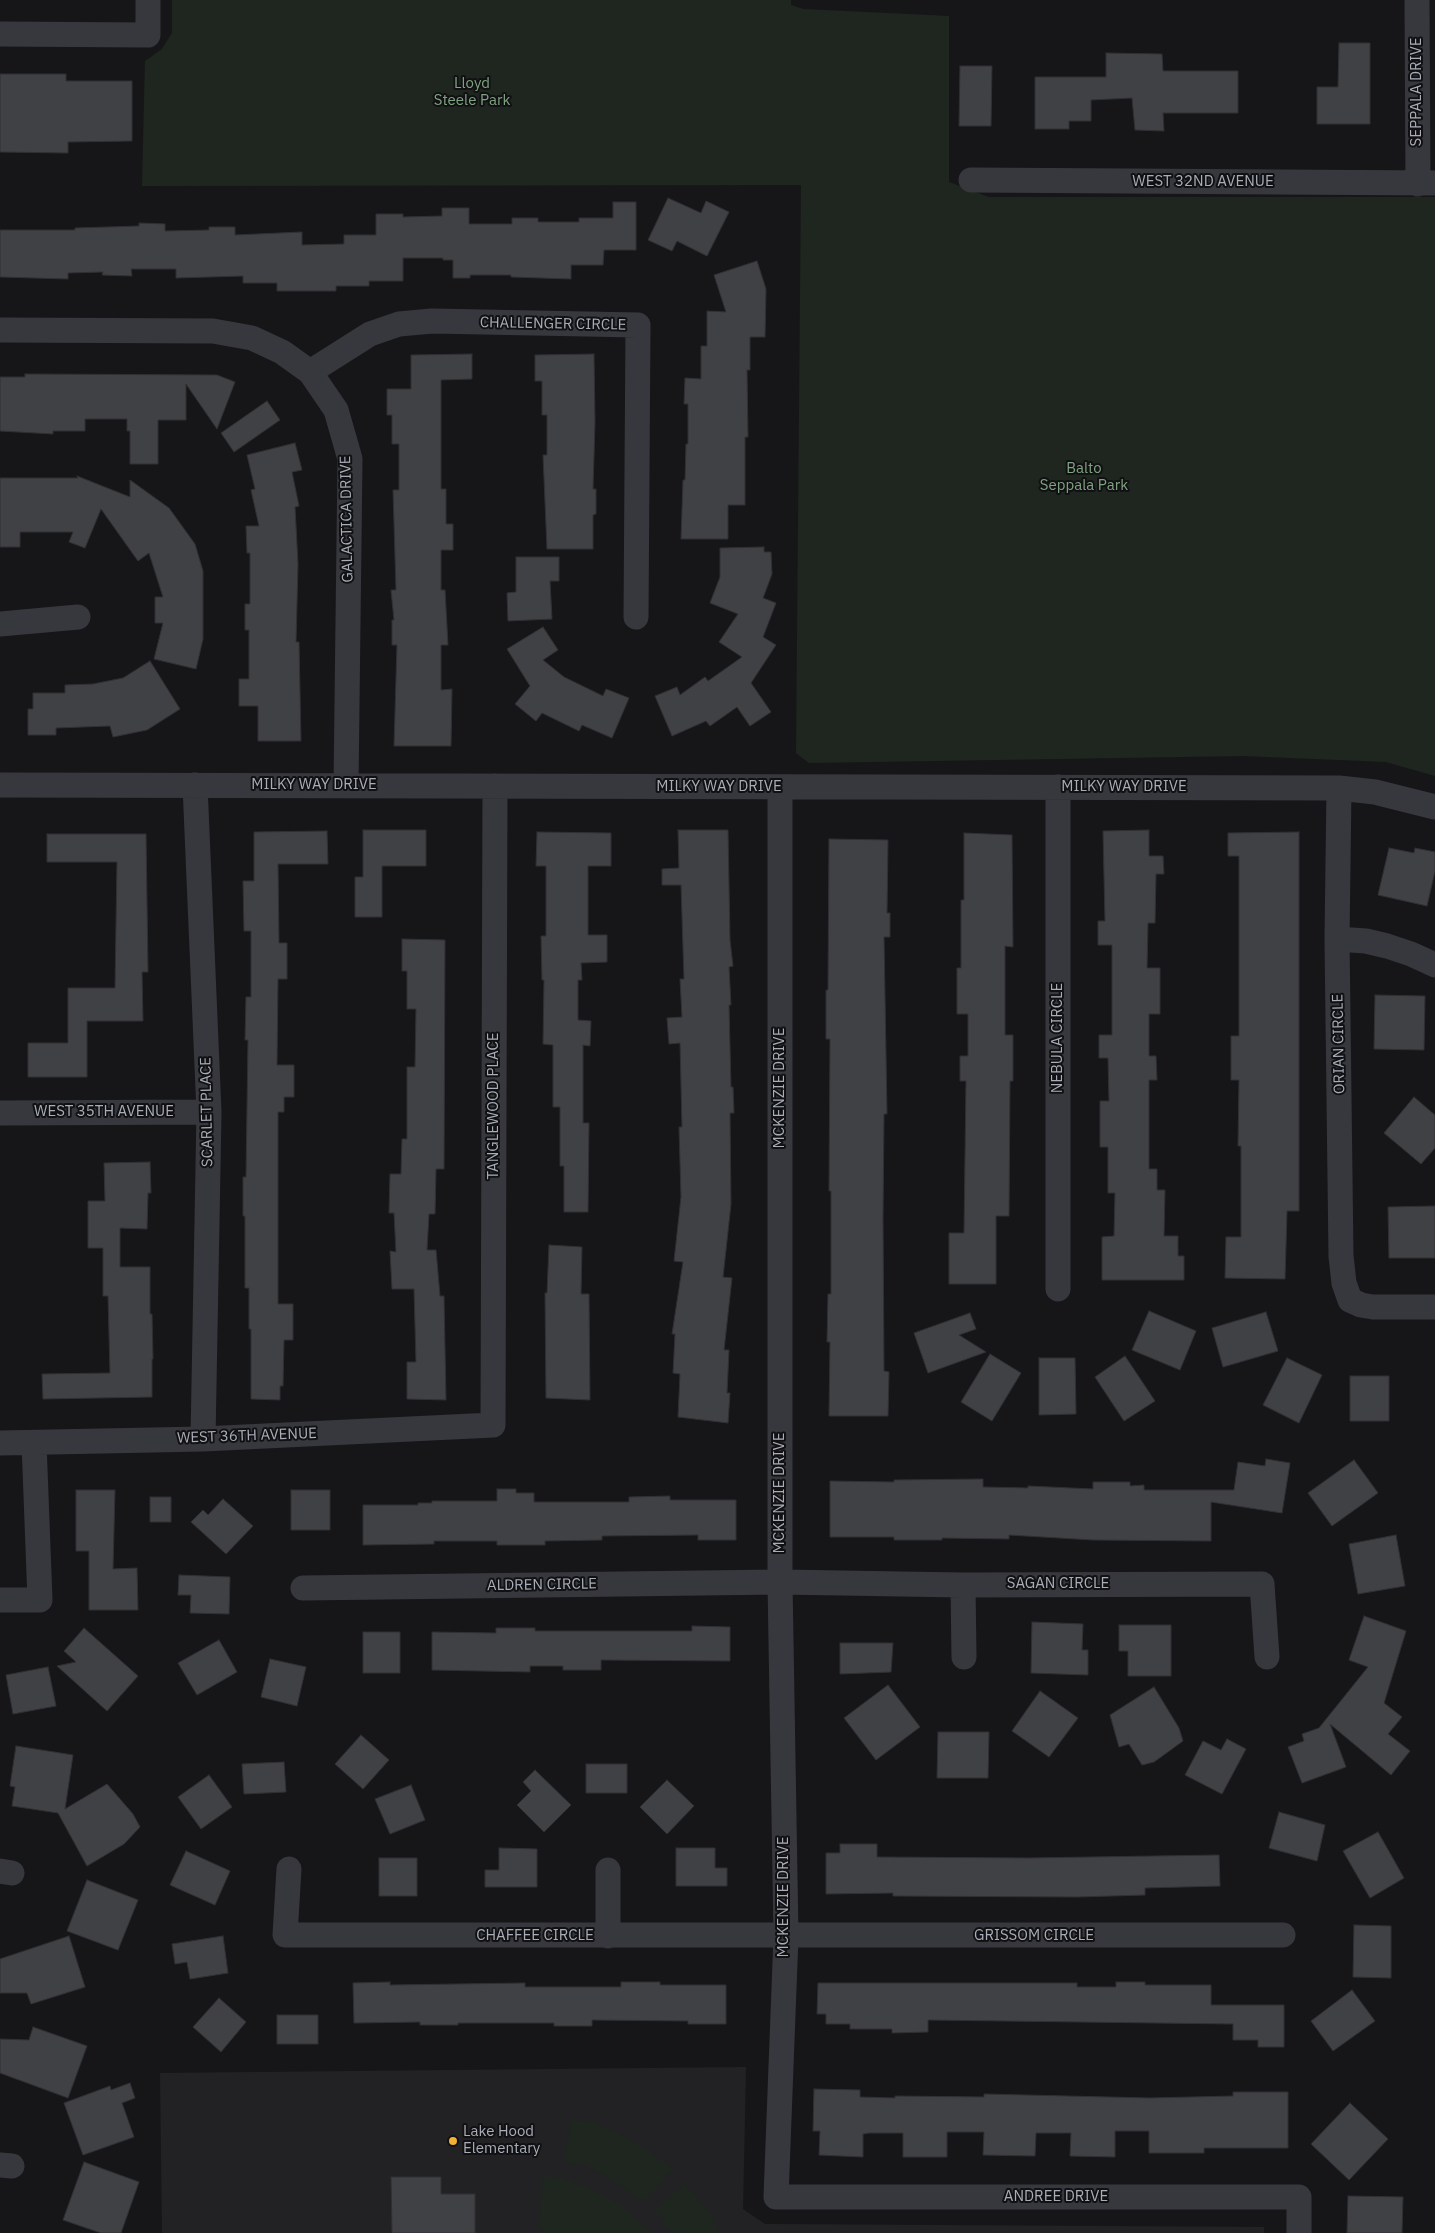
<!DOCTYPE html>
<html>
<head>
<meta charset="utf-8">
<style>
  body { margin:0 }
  canvas { display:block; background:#161618 }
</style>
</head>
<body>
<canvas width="1435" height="2233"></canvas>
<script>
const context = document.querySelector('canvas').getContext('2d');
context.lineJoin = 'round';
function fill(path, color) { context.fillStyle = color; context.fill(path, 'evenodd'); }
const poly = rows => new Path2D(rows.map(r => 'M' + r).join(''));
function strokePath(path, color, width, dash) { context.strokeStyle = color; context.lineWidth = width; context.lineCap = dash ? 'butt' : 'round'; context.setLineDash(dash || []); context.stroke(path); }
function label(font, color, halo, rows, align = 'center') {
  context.font = font + ' "IBM Plex Sans",sans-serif'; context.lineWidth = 4; context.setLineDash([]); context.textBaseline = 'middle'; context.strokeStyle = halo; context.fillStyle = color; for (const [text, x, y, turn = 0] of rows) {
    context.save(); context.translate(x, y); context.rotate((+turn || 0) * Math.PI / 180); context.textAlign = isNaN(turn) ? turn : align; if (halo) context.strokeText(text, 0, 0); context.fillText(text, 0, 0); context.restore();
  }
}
fill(poly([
  [746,2067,743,2209,765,2224,1264,2227,1264,2233,162,2233,160,2073]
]), '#222225');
fill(poly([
  [172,0,791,0,791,5,803,9,949,16,949,182,989,197,1435,197,1435,776,1386,762,1243,756,809,763,796,753,801,185,142,186,145,61,162,49,172,33],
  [572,2119,590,2122,613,2130,649,2151,673,2169,644,2201,605,2175,586,2166,564,2161],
  [543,2176,562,2178,588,2188,619,2204,640,2222,649,2233,547,2233,539,2226],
  [685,2183,710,2214,720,2233,673,2233,655,2210]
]), '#1e261f');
const building = poly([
  [1339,43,1370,43,1370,124,1317,124,1317,87,1338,87,1339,43],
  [1106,53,1162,54,1163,71,1238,71,1238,113,1163,113,1164,131,1135,130,1132,98,1091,100,1091,121,1069,121,1069,129,1035,129,1035,77,1106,77,1106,53],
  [960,66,992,66,991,126,959,126,960,66],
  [0,74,66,74,66,81,132,81,132,141,68,142,68,153,0,152,0,74],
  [668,198,701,213,706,201,729,212,707,256,677,241,672,251,648,240,668,198],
  [613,202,636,202,636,250,604,250,603,265,571,265,571,279,511,277,511,275,470,275,470,278,453,278,453,260,443,260,443,258,403,258,403,281,369,281,369,286,336,286,336,291,277,291,277,283,243,283,243,276,176,278,176,269,131,269,132,276,102,275,103,272,68,273,68,279,0,277,0,230,75,230,75,228,139,226,139,223,165,224,165,231,209,230,209,227,235,227,235,235,302,232,302,245,344,244,344,235,376,235,376,214,403,214,403,217,442,216,442,208,469,208,469,224,512,224,512,218,538,218,538,222,579,222,579,218,613,218,613,202],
  [757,261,766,289,765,337,750,337,750,370,747,370,748,437,745,437,745,505,728,505,728,539,681,539,683,480,685,480,686,444,688,444,688,404,684,404,685,378,701,379,701,346,707,346,707,311,726,312,714,275,757,261],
  [472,354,472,379,441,380,441,489,446,489,446,524,453,524,453,550,441,550,441,590,445,590,448,645,441,645,441,690,452,689,451,746,394,746,397,645,392,645,392,620,394,620,391,590,396,590,393,490,399,490,399,444,392,444,392,415,387,415,387,389,411,389,411,355,472,354],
  [594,354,595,422,593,489,596,489,596,514,593,515,593,549,547,549,543,455,547,455,547,415,542,415,542,381,535,381,535,355,594,354],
  [25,374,217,375,235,382,217,429,186,384,186,420,158,420,158,464,130,464,130,431,127,431,127,419,85,419,85,431,53,431,53,434,0,431,0,377,25,377,25,374],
  [267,401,280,420,234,452,221,433,267,401],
  [295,443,302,470,292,472,299,506,295,507,298,564,296,642,299,642,301,741,258,741,258,706,239,706,239,679,249,679,249,630,245,630,245,604,250,604,250,553,247,553,246,526,259,526,251,490,255,489,247,455,295,443],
  [77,476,130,497,130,480,169,508,195,544,203,571,203,639,196,669,154,659,163,623,155,623,155,597,163,597,149,553,138,561,101,509,85,548,69,542,73,532,20,532,20,547,0,547,0,478,78,478,77,476],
  [764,547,764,552,771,552,772,574,763,598,776,603,763,637,776,645,751,683,771,712,750,726,737,707,710,726,706,721,672,736,655,696,677,687,680,695,705,677,708,681,742,657,719,642,738,614,710,603,720,577,720,548,764,547],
  [516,557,559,557,559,581,550,581,552,619,508,621,507,593,516,592,516,557],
  [543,627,558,650,543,660,564,677,603,696,606,689,629,698,612,738,582,725,579,731,542,713,536,721,515,704,530,686,507,649,543,627],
  [150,661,180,709,147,730,113,737,110,726,56,728,56,735,28,735,28,709,33,709,33,693,65,693,65,685,93,684,123,678,150,661],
  [363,830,426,830,426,866,382,866,382,917,355,917,355,877,363,877,363,830],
  [678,830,728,830,730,940,733,966,729,967,731,1005,729,1005,731,1087,733,1087,734,1113,730,1113,731,1204,723,1277,732,1278,724,1350,729,1350,727,1393,730,1393,728,1423,678,1417,680,1374,673,1373,675,1334,672,1334,683,1262,674,1261,681,1197,679,1127,682,1127,680,1043,669,1044,667,1018,682,1017,680,979,684,979,681,885,662,885,662,869,679,868,678,830],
  [1149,830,1149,856,1163,856,1164,874,1156,874,1155,923,1148,923,1147,968,1160,968,1160,1014,1149,1014,1149,1056,1156,1056,1157,1080,1149,1080,1149,1169,1157,1169,1157,1190,1165,1190,1164,1236,1178,1236,1178,1256,1184,1256,1184,1280,1102,1280,1102,1237,1114,1236,1115,1193,1108,1193,1108,1147,1100,1147,1100,1101,1109,1101,1108,1058,1099,1058,1099,1035,1112,1035,1112,945,1098,945,1098,921,1105,921,1103,831,1149,830],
  [327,831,328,864,278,864,279,943,287,943,287,979,278,979,277,1065,294,1065,294,1097,284,1097,284,1112,278,1112,278,1304,293,1304,293,1340,284,1340,283,1386,280,1386,280,1400,251,1399,251,1329,249,1329,249,1288,245,1288,245,1216,243,1216,243,1177,246,1177,248,1040,245,1040,246,997,251,997,251,931,244,931,243,881,254,881,254,832,327,831],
  [537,832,611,833,611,866,588,866,588,935,607,935,607,962,581,963,582,980,578,980,578,1020,591,1021,590,1046,583,1045,583,1123,589,1123,588,1212,564,1212,564,1166,560,1166,560,1107,553,1107,553,1045,543,1044,544,980,542,980,541,936,546,936,546,866,536,866,537,832],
  [1299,832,1299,1211,1287,1211,1285,1279,1225,1278,1226,1237,1241,1237,1241,1146,1238,1146,1239,1080,1231,1080,1231,1036,1239,1036,1239,856,1228,856,1228,833,1299,832],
  [964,833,1012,835,1013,947,1005,946,1005,1035,1013,1035,1013,1081,1010,1081,1009,1216,996,1216,996,1284,949,1284,949,1233,964,1233,966,1081,960,1081,960,1056,968,1056,968,1014,957,1014,957,968,961,968,961,900,964,900,964,833],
  [47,834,146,834,148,972,142,972,143,1021,87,1021,87,1077,28,1077,28,1043,68,1043,68,988,115,988,117,862,47,862,47,834],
  [829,839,888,840,887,913,890,913,890,937,884,937,887,1114,884,1114,883,1218,884,1371,889,1372,888,1416,829,1416,830,1342,827,1342,828,1294,831,1294,831,1191,829,1191,830,1039,826,1039,826,990,828,990,829,839],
  [1389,848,1414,853,1415,848,1435,852,1435,871,1427,906,1378,895,1389,848],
  [402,939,445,940,444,1169,436,1169,435,1214,429,1214,427,1250,436,1250,440,1296,444,1296,446,1400,407,1399,407,1362,416,1362,414,1289,392,1289,390,1251,396,1252,394,1213,389,1213,390,1174,401,1174,402,1139,407,1139,407,1067,415,1067,416,1009,407,1009,407,971,402,971,402,939],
  [1375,995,1425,996,1424,1050,1374,1049,1375,995],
  [1414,1097,1435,1115,1435,1148,1421,1164,1384,1133,1414,1097],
  [150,1162,151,1193,148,1193,147,1229,120,1228,120,1267,150,1267,150,1314,152,1314,153,1359,152,1359,152,1397,43,1399,42,1374,110,1373,108,1296,103,1296,103,1248,88,1248,88,1201,105,1201,104,1163,150,1162],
  [1435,1206,1435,1258,1389,1258,1388,1207,1435,1206],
  [549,1245,582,1247,581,1294,589,1294,590,1400,546,1398,545,1293,547,1293,549,1245],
  [1149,1311,1196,1331,1180,1370,1132,1350,1149,1311],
  [1266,1312,1278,1351,1223,1367,1212,1328,1266,1312],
  [970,1313,976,1329,959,1335,986,1352,928,1373,914,1333,970,1313],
  [990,1354,1021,1373,992,1421,961,1402,990,1354],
  [1125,1356,1155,1401,1124,1421,1095,1377,1125,1356],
  [1039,1358,1075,1358,1076,1414,1039,1415,1039,1358],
  [1287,1358,1322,1375,1299,1423,1263,1405,1287,1358],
  [1350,1376,1389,1376,1389,1421,1350,1421,1350,1376],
  [1266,1459,1290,1463,1282,1513,1211,1502,1211,1541,1093,1540,1009,1535,1009,1539,942,1538,942,1540,894,1540,894,1537,830,1537,830,1481,894,1482,894,1480,983,1479,983,1487,1028,1488,1028,1486,1093,1489,1093,1482,1130,1482,1130,1486,1144,1485,1144,1490,1234,1490,1238,1462,1265,1466,1266,1459],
  [1354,1460,1378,1493,1332,1526,1308,1493,1354,1460],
  [497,1489,516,1489,516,1493,534,1493,534,1502,629,1502,629,1497,670,1496,670,1500,736,1500,736,1540,698,1540,698,1535,602,1536,602,1540,545,1541,545,1545,497,1545,497,1541,434,1541,434,1544,363,1545,363,1505,418,1505,418,1503,432,1503,432,1501,497,1501,497,1489],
  [76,1490,115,1490,113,1569,137,1568,138,1610,89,1610,89,1551,76,1551,76,1490],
  [291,1490,330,1490,330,1530,291,1530,291,1490],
  [150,1497,171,1497,171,1522,150,1522,150,1497],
  [223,1499,253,1526,226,1554,191,1522,203,1510,208,1515,223,1499],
  [1396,1535,1405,1586,1358,1594,1349,1544,1396,1535],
  [179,1575,230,1577,229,1614,190,1613,191,1595,178,1595,179,1575],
  [1364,1616,1406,1631,1384,1703,1402,1717,1388,1734,1410,1751,1391,1775,1330,1724,1346,1767,1302,1783,1288,1747,1304,1741,1302,1734,1319,1728,1368,1667,1349,1660,1364,1616],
  [1032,1622,1083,1624,1082,1650,1088,1650,1088,1675,1031,1673,1032,1622],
  [1119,1625,1171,1625,1171,1676,1128,1676,1128,1651,1119,1651,1119,1625],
  [692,1626,730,1627,730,1661,601,1660,601,1670,563,1670,563,1666,530,1666,530,1672,432,1670,432,1632,496,1633,496,1628,535,1628,535,1631,692,1631,692,1626],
  [84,1628,138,1676,107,1711,57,1666,76,1662,64,1651,84,1628],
  [363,1632,400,1632,400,1673,363,1673,363,1632],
  [219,1640,237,1672,197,1695,178,1663,219,1640],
  [840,1643,893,1643,891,1672,840,1674,840,1643],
  [270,1659,306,1667,297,1706,261,1697,270,1659],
  [48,1667,56,1706,13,1714,6,1675,48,1667],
  [888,1685,920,1727,876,1760,844,1718,888,1685],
  [1154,1687,1179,1728,1183,1741,1154,1762,1142,1765,1129,1744,1119,1747,1110,1715,1154,1687],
  [1040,1691,1078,1718,1049,1757,1012,1731,1040,1691],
  [938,1732,989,1732,988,1778,937,1778,938,1732],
  [361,1735,389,1760,363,1789,335,1764,361,1735],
  [1227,1739,1246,1749,1222,1794,1185,1775,1203,1741,1221,1750,1227,1739],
  [16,1746,73,1755,65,1809,107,1784,133,1814,140,1827,124,1844,87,1866,58,1813,12,1806,15,1787,10,1786,16,1746],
  [284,1762,286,1792,244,1794,242,1764,284,1762],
  [586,1764,627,1764,627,1793,586,1793,586,1764],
  [535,1770,571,1805,544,1832,517,1805,531,1791,523,1782,535,1770],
  [209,1775,232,1807,201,1829,178,1797,209,1775],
  [667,1780,694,1806,667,1834,640,1807,667,1780],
  [411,1785,425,1820,390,1834,375,1799,411,1785],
  [1279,1812,1325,1825,1317,1861,1269,1848,1279,1812],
  [1378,1832,1404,1878,1370,1898,1343,1851,1378,1832],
  [840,1844,877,1844,877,1857,1028,1858,1219,1855,1220,1886,1145,1888,1145,1895,1077,1897,893,1896,893,1893,826,1894,826,1853,840,1853,840,1844],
  [499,1848,537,1849,537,1887,485,1887,485,1870,499,1870,499,1848],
  [676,1848,715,1848,715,1868,727,1868,727,1886,676,1886,676,1848],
  [186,1851,230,1871,215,1905,170,1885,186,1851],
  [379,1858,417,1858,417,1896,379,1896,379,1858],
  [87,1880,138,1900,118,1950,67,1931,87,1880],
  [1354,1925,1391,1926,1391,1978,1353,1977,1354,1925],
  [69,1936,85,1987,31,2004,27,1993,0,1993,0,1959,69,1936],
  [223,1936,228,1973,190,1979,187,1962,175,1964,172,1944,223,1936],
  [390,1982,390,1985,525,1983,525,1987,621,1987,621,1982,660,1982,660,1985,726,1985,726,2024,688,2024,688,2021,592,2020,592,2026,554,2026,554,2023,458,2023,458,2025,420,2025,420,2022,354,2023,353,1983,390,1982],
  [1116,1982,1145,1982,1145,1985,1211,1985,1211,2005,1284,2005,1284,2047,1258,2047,1258,2040,1233,2040,1233,2024,928,2020,928,2032,892,2033,892,2029,850,2029,850,2024,826,2024,826,2014,817,2014,818,1983,1077,1983,1077,1987,1116,1987,1116,1982],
  [1352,1990,1375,2021,1333,2051,1311,2021,1352,1990],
  [219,1998,246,2022,221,2052,193,2027,219,1998],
  [277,2015,318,2015,318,2044,277,2044,277,2015],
  [33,2027,87,2046,68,2098,0,2073,0,2039,29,2040,33,2027],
  [130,2083,135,2098,122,2103,134,2137,83,2155,64,2103,110,2086,111,2090,130,2083],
  [814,2089,860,2090,860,2097,895,2098,895,2096,984,2097,984,2094,1150,2098,1233,2096,1233,2092,1288,2092,1288,2148,1204,2148,1204,2153,1149,2153,1149,2131,1115,2131,1115,2157,1070,2156,1071,2133,1036,2133,1035,2156,983,2155,984,2132,947,2132,947,2157,903,2157,903,2133,869,2133,863,2134,863,2157,819,2155,820,2131,813,2131,814,2089],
  [1350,2103,1388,2139,1349,2180,1311,2144,1350,2103],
  [84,2162,139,2182,121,2233,101,2233,63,2220,84,2162],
  [391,2177,441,2177,441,2194,475,2194,475,2233,392,2233,391,2177],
  [1348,2196,1403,2197,1402,2233,1347,2233,1348,2196]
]);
fill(building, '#404145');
strokePath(building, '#303034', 1);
strokePath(poly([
  [1417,0,1418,184],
  [0,34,148,35,148,0],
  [971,180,1435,183],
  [0,330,213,331,252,338,282,352,310,372,336,410,350,459,346,786],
  [310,372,370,334,399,324,432,321,638,325,636,617],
  [0,624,78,617],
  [0,785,1339,788,1375,792,1435,807],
  [195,785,209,1112,203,1439],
  [1058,787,1058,1289],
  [780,788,780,1582,786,1936,776,2197,1299,2197,1299,2233],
  [1339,788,1337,939,1341,1256,1344,1283,1350,1300,1361,1305,1373,1307,1435,1307],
  [1337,939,1366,941,1387,946,1411,954,1435,965],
  [0,1113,209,1112],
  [0,1443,203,1439,493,1425,495,786],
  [963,1585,964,1657],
  [303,1588,780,1582,963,1585,1262,1584,1267,1657],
  [0,1600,40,1600,34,1443],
  [289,1869,285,1935,1283,1935],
  [608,1870,608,1936],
  [0,1871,12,1873],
  [0,2165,12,2166]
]), '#37383d', 25);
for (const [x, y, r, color] of [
  [453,2141,5,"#f2b134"]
]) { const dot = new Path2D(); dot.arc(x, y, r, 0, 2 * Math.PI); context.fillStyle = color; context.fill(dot); strokePath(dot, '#111113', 2); }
label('15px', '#7fa381', '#111113', [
  ["Lloyd",472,84],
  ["Steele Park",472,101],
  ["Balto",1084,469],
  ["Seppala Park",1084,486]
]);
label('15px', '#a8adb8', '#111113', [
  ["SEPPALA DRIVE",1417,92,-90],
  ["WEST 32ND AVENUE",1203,182],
  ["CHALLENGER CIRCLE",553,324,1],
  ["GALACTICA DRIVE",347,519,-91],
  ["MILKY WAY DRIVE",314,785],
  ["MILKY WAY DRIVE",719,787],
  ["MILKY WAY DRIVE",1124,787],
  ["NEBULA CIRCLE",1058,1038,-90],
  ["ORIAN CIRCLE",1339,1044,-91],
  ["MCKENZIE DRIVE",780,1088,-90],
  ["TANGLEWOOD PLACE",494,1106,-90],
  ["WEST 35TH AVENUE",104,1112],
  ["SCARLET PLACE",207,1112,-91],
  ["WEST 36TH AVENUE",247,1436,-2],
  ["MCKENZIE DRIVE",780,1493,-90],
  ["SAGAN CIRCLE",1058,1584],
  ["ALDREN CIRCLE",542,1585,-1],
  ["MCKENZIE DRIVE",784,1897,-90],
  ["CHAFFEE CIRCLE",535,1936],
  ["GRISSOM CIRCLE",1034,1936],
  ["ANDREE DRIVE",1056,2197]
]);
label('15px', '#a8adb8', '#111113', [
  ["Lake Hood",463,2132],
  ["Elementary",463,2149]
], 'left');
</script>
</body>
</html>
